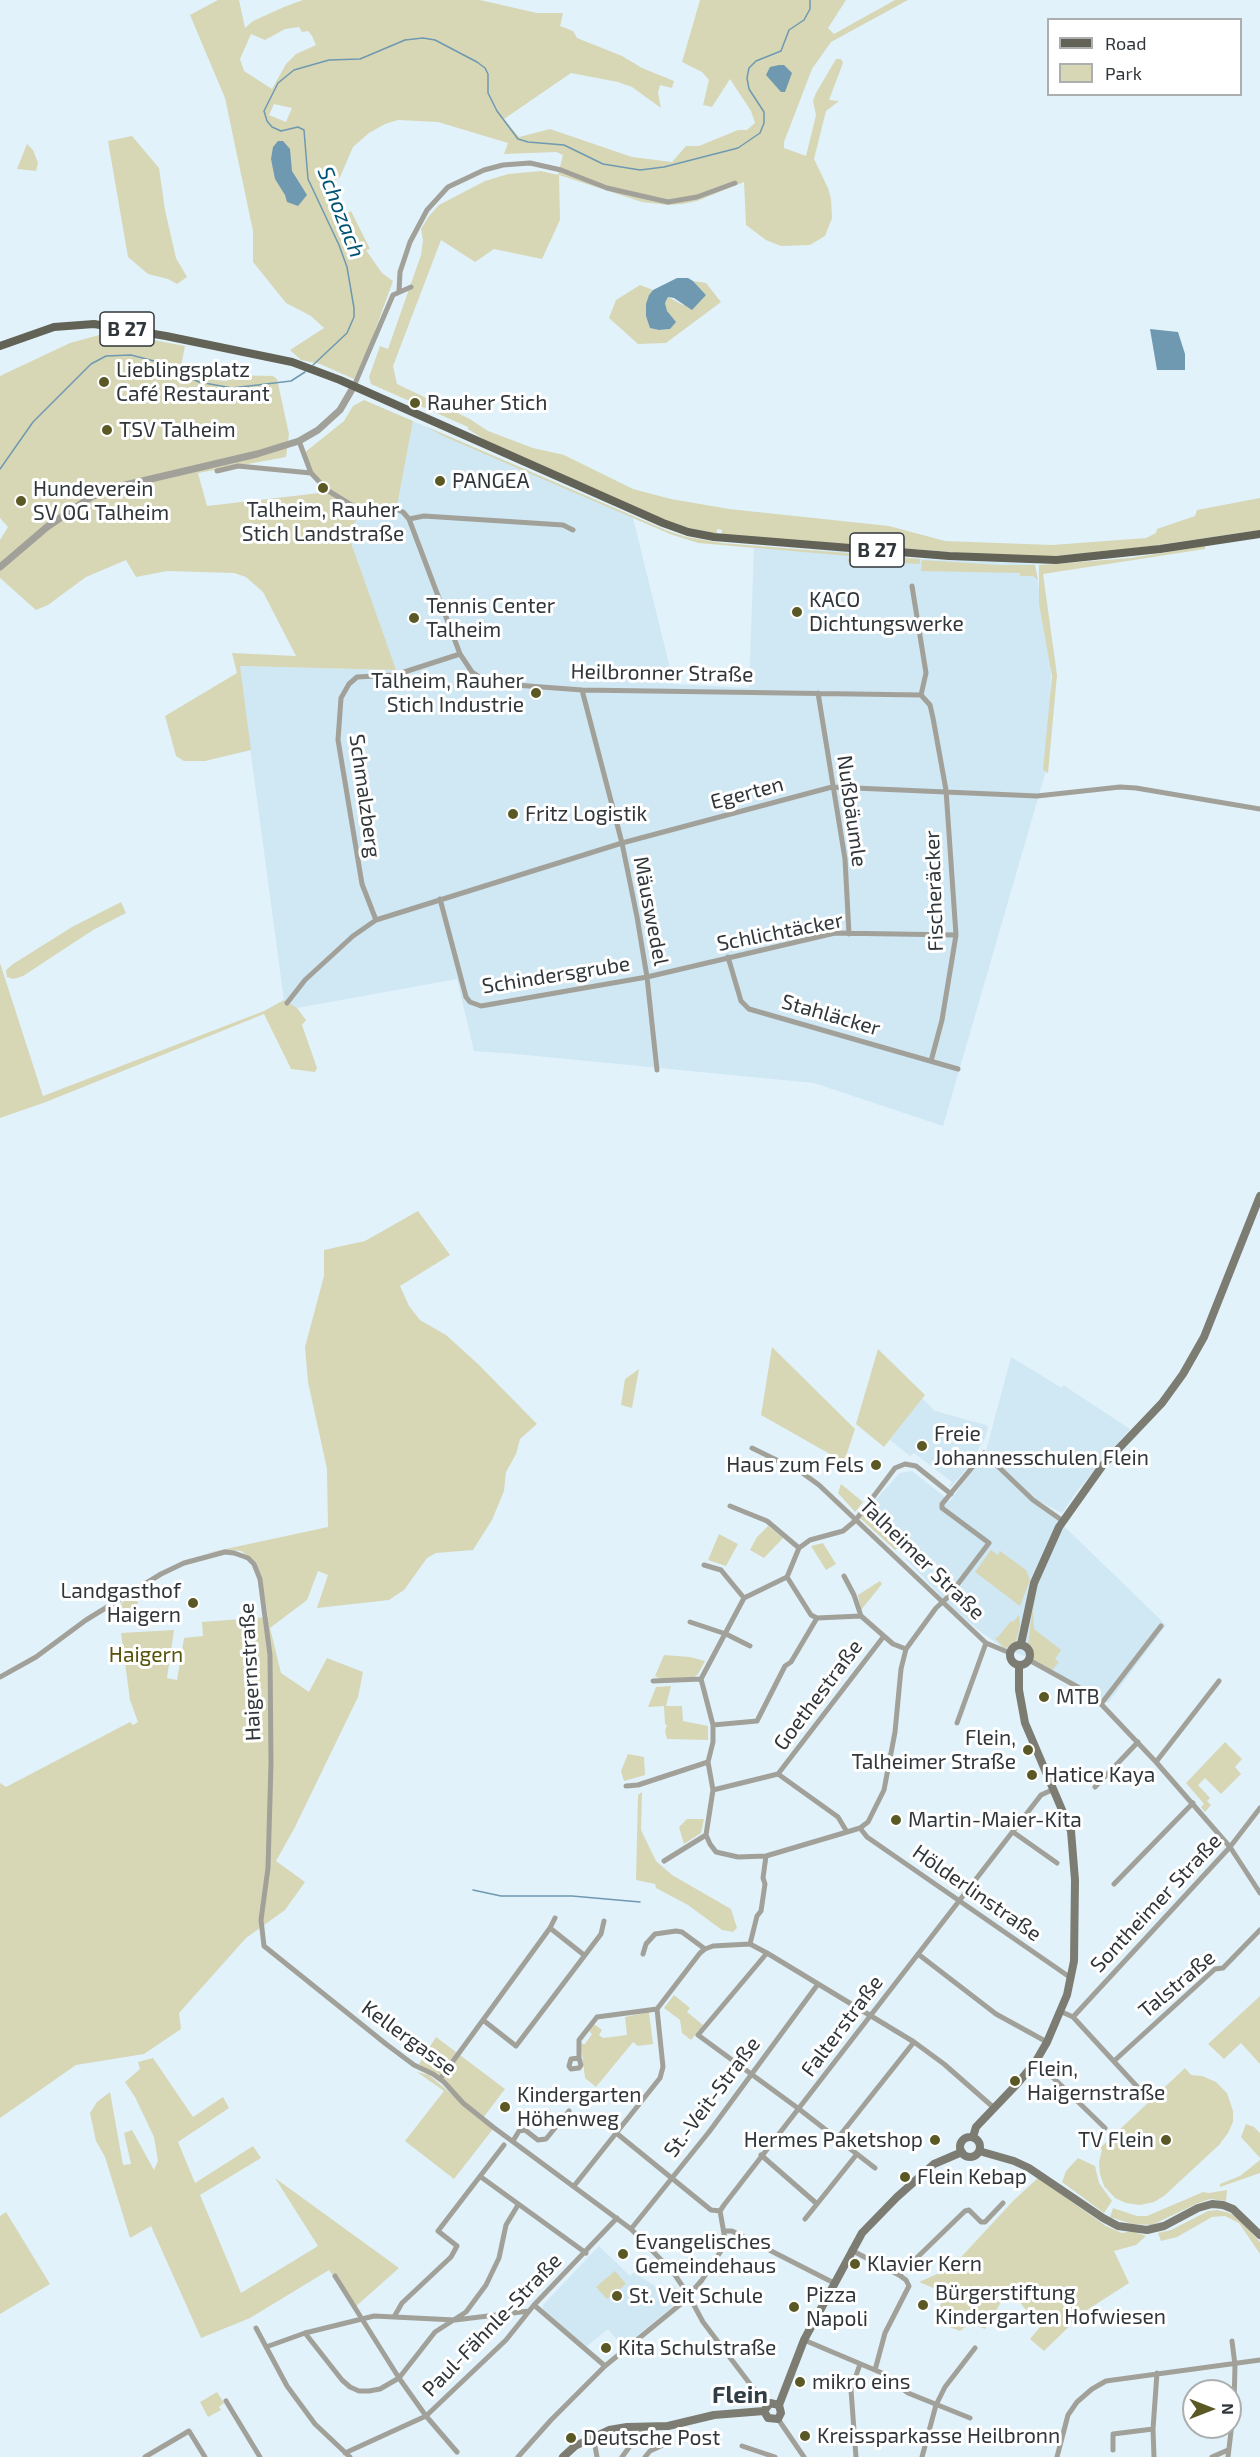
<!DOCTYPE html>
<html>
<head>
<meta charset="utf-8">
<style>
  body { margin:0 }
  #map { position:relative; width:1260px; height:2457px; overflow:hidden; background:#e1f2fb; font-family:"Exo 2",sans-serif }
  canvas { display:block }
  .legend { position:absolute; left:1047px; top:18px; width:195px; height:78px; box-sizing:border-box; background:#fff; border:2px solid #acafb0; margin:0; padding:8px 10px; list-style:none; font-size:18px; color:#30363a }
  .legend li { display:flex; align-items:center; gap:12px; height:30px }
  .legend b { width:30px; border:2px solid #acafb0 }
  .north { position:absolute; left:1182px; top:2379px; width:60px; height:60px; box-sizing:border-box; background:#fff; border:2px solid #acafb0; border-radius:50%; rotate:90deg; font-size:16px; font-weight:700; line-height:24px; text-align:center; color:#30363a }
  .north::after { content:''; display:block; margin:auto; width:21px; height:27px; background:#5a5925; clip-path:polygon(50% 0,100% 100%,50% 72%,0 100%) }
</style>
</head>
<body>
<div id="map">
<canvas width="1260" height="2457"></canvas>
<ul class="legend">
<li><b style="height:8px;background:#626256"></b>Road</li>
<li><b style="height:16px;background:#d7d7b6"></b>Park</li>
</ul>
<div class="north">N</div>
</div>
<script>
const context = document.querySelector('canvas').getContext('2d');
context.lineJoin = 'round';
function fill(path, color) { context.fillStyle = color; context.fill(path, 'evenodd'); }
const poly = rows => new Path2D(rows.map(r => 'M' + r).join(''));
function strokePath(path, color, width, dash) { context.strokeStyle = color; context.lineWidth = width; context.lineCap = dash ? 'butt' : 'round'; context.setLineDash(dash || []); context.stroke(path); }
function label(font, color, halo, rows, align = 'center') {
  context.font = font + ' "Exo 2",sans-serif'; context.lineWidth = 6; context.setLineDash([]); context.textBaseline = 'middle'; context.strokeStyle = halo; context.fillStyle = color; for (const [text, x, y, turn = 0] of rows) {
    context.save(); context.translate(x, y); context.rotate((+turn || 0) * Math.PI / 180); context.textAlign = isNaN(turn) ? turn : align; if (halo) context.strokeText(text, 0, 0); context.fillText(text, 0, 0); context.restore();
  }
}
fill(poly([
  [413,421,633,518,674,684,749,688,754,548,841,551,921,559,1035,564,1051,663,1050,728,1045,774,943,1126,814,1083,516,1054,474,1051,457,979,297,1008,284,1000,239,666,395,670,347,530,367,508,397,506],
  [1011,1357,1062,1388,1063,1385,1130,1429,1077,1491,1062,1513,1038,1501,1166,1625,1108,1703,1034,1660,1004,1648,981,1632,953,1609,906,1559,917,1544,869,1507,900,1473,912,1471,950,1501,986,1451],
  [922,1398,935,1411,986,1425,988,1428,984,1441,978,1449,979,1454,951,1487,949,1486,952,1482,914,1453,910,1456,890,1440],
  [599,2246,630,2276,634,2272,665,2293,673,2284,683,2298,623,2347,608,2329,586,2347,543,2309,543,2305]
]), '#d0e7f4');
fill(poly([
  [218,0,239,0,245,28,253,21,284,7,303,0,480,0,537,13,563,13,560,26,573,31,577,38,622,56,642,68,674,81,672,88,660,85,658,93,661,108,632,87,618,82,571,73,504,119,519,137,550,129,632,157,672,162,686,146,699,146,738,130,747,130,755,123,751,111,730,79,712,107,703,105,709,80,702,72,682,62,700,0,846,0,828,28,834,34,895,0,908,0,831,42,812,69,784,142,784,148,806,156,816,115,813,101,816,93,836,59,841,59,843,63,829,100,839,101,826,111,814,159,828,188,831,199,832,218,825,236,810,245,781,246,766,240,746,225,744,182,697,201,683,204,668,205,642,202,559,175,560,220,542,259,494,249,475,262,441,240,393,366,397,384,470,419,488,431,533,448,564,455,633,489,671,499,729,509,889,526,945,541,1052,545,1146,538,1156,533,1157,529,1195,516,1197,510,1260,498,1260,530,1124,550,1053,556,1005,556,722,535,722,530,717,529,717,534,672,524,491,444,468,429,468,427,371,384,369,377,380,346,388,349,421,255,423,240,421,229,429,216,439,205,485,181,508,174,541,171,558,175,563,155,556,152,504,154,508,143,438,122,398,120,385,124,369,133,353,147,340,177,327,186,330,209,336,219,351,211,370,249,366,250,382,273,393,281,370,344,354,379,320,364,301,360,290,350,324,328,311,316,286,303,253,262,253,231,225,98,190,15],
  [299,27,302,32,308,31,312,36,316,45,296,54,286,64,272,89,244,71,240,59,251,34,265,40,285,29],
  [274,104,292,108,286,122,269,115],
  [132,136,159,168,165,210,176,258,187,277,177,284,168,279,148,274,128,257,108,141],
  [27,144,33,150,38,163,36,171,17,169],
  [693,281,706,283,721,302,666,343,638,344,609,318,616,300,640,285,653,290,649,295,650,328,659,330,670,329,665,303,668,297,683,305,706,295],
  [110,332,185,346,180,371,203,379,227,381,229,375,273,376,277,379,289,434,286,457,198,473,207,506,328,492,353,507,367,508,347,531,396,670,240,666,251,750,205,761,184,761,176,756,165,716,237,673,232,653,296,656,263,592,246,577,234,573,167,571,136,577,126,560,86,577,48,605,36,610,0,578,0,540,8,527,0,518,0,376,70,343],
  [364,400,413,421,397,506,353,505,328,490,311,472,304,453,344,421,353,406],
  [425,426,668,531,687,537,722,543,920,559,920,564,900,563,898,566,854,563,847,561,850,556,698,543,670,534,443,436],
  [1205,546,1205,549,1043,574,1057,675,1048,773,1043,770,1052,676,1039,604,1039,565,1131,558],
  [922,560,1000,565,1035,565,1038,580,1033,576,1020,576,1020,573,921,571],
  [121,902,126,913,93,930,23,976,13,979,7,977,6,970,13,964,72,927],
  [0,963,43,1096,264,1011,284,1000,297,1008,306,1020,302,1025,317,1068,315,1072,291,1069,264,1014,46,1102,0,1118],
  [418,1211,450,1255,400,1286,409,1306,420,1320,446,1335,478,1364,537,1424,520,1439,516,1454,506,1472,504,1491,492,1520,473,1550,436,1553,427,1558,404,1590,389,1600,317,1608,328,1575,318,1571,307,1600,270,1628,281,1673,309,1692,327,1658,363,1672,358,1697,294,1829,276,1861,305,1882,285,1910,246,1938,179,2013,181,2029,144,2054,76,2065,0,2118,0,1783,6,1787,130,1722,133,1725,138,1722,130,1700,121,1633,174,1630,167,1678,177,1680,184,1638,203,1636,202,1622,268,1617,262,1578,256,1562,241,1551,230,1550,207,1553,328,1527,327,1469,308,1382,305,1347,324,1276,324,1250,365,1241],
  [772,1347,855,1429,844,1462,761,1415],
  [878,1349,925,1395,884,1447,856,1424],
  [639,1369,632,1408,621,1405,625,1379],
  [841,1484,863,1502,855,1512,838,1493],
  [869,1507,914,1542,905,1554,898,1548,895,1550,860,1518],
  [768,1526,783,1538,764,1558,750,1550,757,1537],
  [719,1534,738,1544,726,1566,708,1560],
  [823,1543,836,1564,826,1570,811,1546],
  [991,1550,998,1555,1000,1551,1026,1570,1030,1580,1020,1606,975,1572],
  [880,1581,882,1584,861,1610,858,1595],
  [1039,1587,1033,1610,1034,1629,1061,1650,1055,1659,1059,1662,1052,1670,1034,1660,1033,1652,1028,1644,1032,1612],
  [134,1594,137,1594,138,1605,134,1605,135,1620,118,1623,115,1615,116,1607],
  [1019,1615,1020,1625,1016,1642,1010,1647,1004,1648,995,1638,998,1637,1010,1622,1014,1621],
  [664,1655,690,1657,705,1661,698,1674,694,1677,661,1679,655,1676],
  [671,1686,666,1706,682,1706,683,1721,708,1726,708,1740,667,1739,665,1731,667,1725,665,1724,664,1706,648,1707,656,1687],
  [1225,1742,1242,1759,1235,1767,1241,1774,1221,1794,1205,1778,1198,1785,1210,1798,1207,1801,1211,1805,1205,1812,1201,1807,1204,1804,1186,1783],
  [628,1754,644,1757,645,1775,624,1781,621,1771],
  [642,1792,641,1830,656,1861,672,1875,731,1909,737,1928,733,1932,722,1930,688,1905,656,1888,655,1884,636,1880,638,1795],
  [687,1819,704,1819,701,1833,684,1844,679,1827],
  [674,1995,690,2008,687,2012,703,2025,691,2040,682,2033,680,2020,664,2008],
  [1260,1996,1260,2064,1241,2043,1224,2059,1208,2044],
  [649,2012,653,2044,638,2046,633,2042,596,2087,585,2078,581,2044,585,2044,592,2034,589,2031,594,2024,602,2030,599,2035,603,2038,627,2035,625,2017],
  [436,2037,505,2089,483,2118,419,2064],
  [153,2058,193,2117,223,2097,229,2108,178,2142,195,2183,253,2146,261,2158,200,2195,241,2293,318,2246,275,2178,399,2268,354,2308,329,2270,250,2318,201,2338,151,2226,130,2238,105,2157,96,2141,90,2113,97,2102,110,2092,123,2165,131,2164,124,2133,132,2130,154,2170,158,2161,154,2137,135,2097,125,2082,140,2069,138,2062],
  [1185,2068,1191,2075,1202,2076,1216,2082,1227,2093,1233,2111,1233,2122,1228,2133,1219,2145,1164,2196,1154,2202,1140,2205,1126,2203,1115,2198,1104,2186,1100,2174,1099,2162,1102,2150,1100,2148],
  [417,2072,429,2075,493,2129,454,2179,405,2141,444,2091],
  [1246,2124,1254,2127,1260,2133,1260,2158,1241,2137],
  [1078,2158,1095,2166,1099,2183,1112,2201,1104,2213,1062,2182,1066,2171],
  [1260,2160,1260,2173,1220,2187,1220,2184,1240,2176],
  [1038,2178,1106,2226,1122,2233,1132,2231,1146,2236,1136,2245,1114,2251,1129,2283,1084,2312,1044,2351,1030,2339,1040,2327,1009,2289,985,2329,977,2326,965,2327,960,2331,934,2321,945,2293,919,2282,951,2268,1013,2201],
  [1227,2190,1226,2201,1210,2199,1196,2204,1152,2225,1132,2224,1110,2217,1113,2208,1137,2216,1147,2216,1203,2192,1209,2193],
  [1217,2210,1230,2213,1239,2219,1260,2242,1260,2254,1239,2223,1225,2216,1212,2217,1177,2237,1161,2241,1158,2233,1171,2230,1208,2211],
  [6,2212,50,2284,0,2314,0,2216],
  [615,2271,626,2284,607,2299,596,2287],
  [217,2392,224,2403,219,2407,221,2410,208,2417,200,2402]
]), '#d7d7b6');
fill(poly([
  [779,65,784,65,792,73,785,92,781,92,766,75,770,67],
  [278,141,283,141,290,149,292,171,307,195,298,206,287,202,285,195,275,179,271,159,273,147],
  [677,278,688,278,693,281,706,295,692,310,674,298,668,297,665,303,667,311,676,322,670,329,659,330,650,328,646,316,646,304,649,295,653,290],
  [1150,329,1178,332,1185,354,1185,370,1157,370]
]), '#6e99b0');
strokePath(poly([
  [313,365,347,333,354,317,354,308,347,267,339,245,308,179,304,130,298,127,281,131,272,127,267,121,264,111,278,83,294,70,329,60,360,59,405,40,423,38,435,40,477,62,485,68,488,74,488,93,497,111,518,139,528,142,564,145,603,164,640,170,664,167,738,148,760,133,764,123,764,112,749,89,747,78,749,68,756,61,781,51,789,30,804,20,810,9,810,0],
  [0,469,33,422,91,364,106,356,131,355,154,361,199,382,232,388,291,381,305,372],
  [473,1890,501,1896,572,1896,640,1902]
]), '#6e99b0', 1.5);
strokePath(poly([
  [399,291,400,272,410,242,427,210,448,187,484,170,503,165,530,163,561,170,607,188,668,202,697,197,735,183],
  [354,386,393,295,411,287],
  [299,441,311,473,327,490,353,506,395,509,403,512,409,519,460,654,472,672,489,683,582,690,921,695,930,705,933,718,946,790,956,935,942,1020,931,1061],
  [217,471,238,466,311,473],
  [409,519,424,516,563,525,573,530],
  [912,586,926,673,921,695],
  [582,690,622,843,637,917,647,977,657,1070],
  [818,693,845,859,849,934],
  [440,899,466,997,470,1002,481,1006,647,977,835,933,956,935],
  [376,920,362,884,338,740,341,698,349,684,357,677,395,675,460,654],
  [728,957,741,1001,749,1009,958,1069],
  [287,1003,305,980,353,936,376,920,622,843,832,787,1037,796,1120,787,1136,788,1260,809],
  [752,1448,801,1472,819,1485,986,1643,1010,1653],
  [730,1506,767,1521,799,1548],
  [704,1565,721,1570,744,1598],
  [844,1576,854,1595,861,1616,893,1644,906,1649],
  [787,1577,811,1615,817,1618,861,1616],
  [690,1622,726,1634,750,1646],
  [1029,1660,1085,1691,1101,1704,1156,1762,1230,1847,1260,1893],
  [0,1677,36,1657,86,1620,161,1574,184,1563,225,1552,234,1553,248,1558,254,1564,260,1579,270,1655,271,1763,268,1868,261,1920,264,1946,386,2044,414,2065,433,2074,444,2082,463,2103,493,2127,631,2229,673,2272,689,2296,703,2322,766,2405],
  [653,1681,701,1679],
  [1101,1704,1161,1626],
  [957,1723,986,1643],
  [713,1725,757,1721,785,1666,791,1662,817,1618],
  [1156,1762,1219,1681],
  [778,1774,884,1636],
  [626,1786,638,1785,708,1762],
  [1095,1787,1138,1742],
  [713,1790,778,1774,838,1817,847,1832,860,1828,867,1837,1071,1978],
  [860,1828,868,1822,884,1790,895,1732,901,1669,906,1649,936,1608,948,1597,989,1543,942,1508,942,1504,984,1453,1033,1500,1063,1521],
  [847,1832,766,1856,738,1857,716,1852,710,1844,706,1835,713,1790,708,1762,713,1742,713,1725,701,1679,744,1598,787,1577,799,1548,810,1540,843,1531,855,1521,895,1468,905,1464,916,1466,951,1494],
  [1013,1832,1057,1863],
  [664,1861,706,1835],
  [1114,1884,1193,1803],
  [550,1928,584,1955],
  [750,1944,757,1916,761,1911,765,1884,763,1878,766,1856],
  [767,1953,698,2035,799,2109,875,2168],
  [643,1954,646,1944,655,1934,676,1931,682,1932,705,1949],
  [918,1954,996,2014,1047,2042],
  [1062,2012,1073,2017,1143,2093],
  [1073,2017,1230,1847,1260,1808],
  [483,2020,516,2046,601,1934,604,1921],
  [579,2058,581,2065,579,2068,571,2069,569,2066,571,2059,579,2058,579,2040,597,2017,657,2009],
  [1036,2061,1105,2128],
  [1114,2061,1215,1969,1223,1968,1260,1930],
  [440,2079,550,1928,555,1918],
  [615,2132,711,2210,720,2211],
  [837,2139,914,2042],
  [513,2141,519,2131,525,2130,538,2140,546,2139,569,2111],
  [761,2155,816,2203],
  [481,2177,586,2253],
  [574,2186,660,2078,663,2067,657,2009,700,1953,705,1949,713,1946,750,1944,767,1953,914,2042,944,2064,993,2107],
  [805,2219,857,2154],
  [631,2229,709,2132,818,1984],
  [725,2231,732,2231,834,2283],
  [851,2250,899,2275,906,2280,909,2286,885,2333,875,2370],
  [899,2275,965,2211,969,2210,981,2222,985,2222,1003,2203],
  [335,2276,399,2378,426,2416,457,2452],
  [534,2305,605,2366],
  [394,2317,402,2303,451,2257,457,2246,438,2231,504,2145],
  [256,2328,287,2386,315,2424,350,2457],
  [305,2333,342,2380,350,2387,359,2391,369,2391,380,2389,399,2378,435,2332,466,2312,486,2285,499,2258,506,2225,518,2205],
  [804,2340,882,2373,908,2393,970,2418],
  [266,2347,305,2333,374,2316,455,2320,529,2311],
  [226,2401,260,2457],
  [778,2419,804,2457],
  [590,2437,595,2446,597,2457],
  [742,2446,775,2457],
  [1113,2450,1113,2434,1153,2429],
  [345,2453,426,2416,506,2340,534,2305,617,2218],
  [145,2457,189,2431,205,2457],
  [518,2457,551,2420,605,2366,682,2303,702,2280,721,2251,725,2239,720,2211,724,2205,1041,1795,1054,1789],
  [622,2457,644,2427],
  [645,2457,650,2451,663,2445],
  [856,2457,851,2390,860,2364],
  [922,2457,936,2405,945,2387,975,2348],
  [1057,2457,1068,2415,1077,2402,1092,2389,1106,2381,1260,2360],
  [1154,2457,1153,2429,1157,2373],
  [1212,2457,1228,2450],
  [1228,2457,1234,2406,1235,2365,1232,2341]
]), '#a1a19a', 5);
strokePath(poly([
  [0,567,47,527,91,497,125,485,257,454,299,441,318,430,340,410,354,386]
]), '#a1a19a', 7);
strokePath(poly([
  [1021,1644,1034,1583,1059,1527,1103,1465,1162,1403,1183,1374,1204,1337,1260,1196],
  '1010 1655a10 10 0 1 1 20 0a10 10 0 1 1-20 0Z',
  [973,2137,976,2127,1018,2083,1036,2061,1047,2042,1067,1995,1074,1961,1075,1880,1071,1831,1025,1723,1019,1690,1019,1665],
  '960 2147a10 10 0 1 1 20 0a10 10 0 1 1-20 0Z',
  [979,2151,1014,2161,1029,2168,1103,2218,1118,2226,1147,2230,1164,2226,1198,2208,1212,2204,1223,2205,1233,2209,1260,2235],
  [779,2405,804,2340,862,2233,897,2197,934,2164,962,2152],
  [764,2411,768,2418,778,2419,781,2413,779,2405],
  [764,2411,770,2403,779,2405],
  [563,2457,575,2446,609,2430,627,2427,668,2426,714,2415,764,2411]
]), '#7c7c72', 8);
strokePath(poly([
  [0,346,54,327,94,324,166,336,292,362,340,380,663,523,688,532,714,537,949,556,1056,560,1160,549,1260,534]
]), '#626256', 8);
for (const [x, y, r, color] of [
  [104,382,6,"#5a5925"],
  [415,403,6,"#5a5925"],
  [107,430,6,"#5a5925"],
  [440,481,6,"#5a5925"],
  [323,488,6,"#5a5925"],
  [21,501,6,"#5a5925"],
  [797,612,6,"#5a5925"],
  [414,618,6,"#5a5925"],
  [536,693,6,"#5a5925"],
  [513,814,6,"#5a5925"],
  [922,1446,6,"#5a5925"],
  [876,1465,6,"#5a5925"],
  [193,1603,6,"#5a5925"],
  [1044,1697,6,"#5a5925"],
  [1028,1750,6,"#5a5925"],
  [1032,1775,6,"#5a5925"],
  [896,1820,6,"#5a5925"],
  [1015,2081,6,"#5a5925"],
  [505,2107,6,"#5a5925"],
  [935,2140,6,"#5a5925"],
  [1166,2140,6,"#5a5925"],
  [905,2177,6,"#5a5925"],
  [623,2254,6,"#5a5925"],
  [855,2264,6,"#5a5925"],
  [617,2296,6,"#5a5925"],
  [923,2305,6,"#5a5925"],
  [794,2307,6,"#5a5925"],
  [606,2348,6,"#5a5925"],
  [800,2382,6,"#5a5925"],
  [805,2436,6,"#5a5925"],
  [571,2438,6,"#5a5925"]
]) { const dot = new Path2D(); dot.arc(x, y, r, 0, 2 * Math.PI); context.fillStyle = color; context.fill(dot); strokePath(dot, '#fff', 2); }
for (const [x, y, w] of [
  [127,329,54],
  [877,550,54]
]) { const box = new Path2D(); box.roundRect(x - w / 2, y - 17, w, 34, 4.5); context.fillStyle = '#fff'; context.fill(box); strokePath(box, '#30363a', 1.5); }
label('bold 20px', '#30363a', null, [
  ["B 27",127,329],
  ["B 27",877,550]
]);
label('21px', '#30363a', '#fff', [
  ["Lieblingsplatz",116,370],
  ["Café Restaurant",116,394],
  ["Rauher Stich",427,403],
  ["TSV Talheim",119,430],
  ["PANGEA",452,481],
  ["Hundeverein",33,489],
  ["SV OG Talheim",33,513],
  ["Talheim, Rauher",323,510,"center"],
  ["Stich Landstraße",323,534,"center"],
  ["KACO",809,600],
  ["Dichtungswerke",809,624],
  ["Tennis Center",426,606],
  ["Talheim",426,630],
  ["Talheim, Rauher",524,681,"right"],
  ["Stich Industrie",524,705,"right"],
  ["Fritz Logistik",525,814],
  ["Freie",934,1434],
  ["Johannesschulen Flein",934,1458],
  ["Haus zum Fels",864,1465,"right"],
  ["Landgasthof",181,1591,"right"],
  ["Haigern",181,1615,"right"],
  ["MTB",1056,1697],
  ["Flein,",1016,1738,"right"],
  ["Talheimer Straße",1016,1762,"right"],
  ["Hatice Kaya",1044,1775],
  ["Martin-Maier-Kita",908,1820],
  ["Flein,",1027,2069],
  ["Haigernstraße",1027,2093],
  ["Kindergarten",517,2095],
  ["Höhenweg",517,2119],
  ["Hermes Paketshop",923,2140,"right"],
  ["TV Flein",1154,2140,"right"],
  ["Flein Kebap",917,2177],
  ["Evangelisches",635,2242],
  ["Gemeindehaus",635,2266],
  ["Klavier Kern",867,2264],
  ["Bürgerstiftung",935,2293],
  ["Kindergarten Hofwiesen",935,2317],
  ["Pizza",806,2295],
  ["Napoli",806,2319],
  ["St. Veit Schule",629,2296],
  ["Kita Schulstraße",618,2348],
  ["mikro eins",812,2382],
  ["Kreissparkasse Heilbronn",817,2436],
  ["Deutsche Post",583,2438]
], 'left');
label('21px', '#30363a', '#fff', [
  ["Heilbronner Straße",662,673,1],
  ["Egerten",747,793,-15],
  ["Schmalzberg",365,796,82],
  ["Nußbäumle",852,811,82],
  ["Fischeräcker",934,891,-92],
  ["Mäuswedel",651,911,79],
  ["Schlichtäcker",780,932,-11],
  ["Schindersgrube",556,975,-9],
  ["Stahläcker",831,1015,16],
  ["Talheimer Straße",922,1559,44],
  ["Haigernstraße",250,1672,-93],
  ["Goethestraße",818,1695,-53],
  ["Hölderlinstraße",977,1893,35],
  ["Sontheimer Straße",1156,1903,-47],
  ["Talstraße",1177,1984,-40],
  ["Falterstraße",842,2026,-53],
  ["Kellergasse",409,2038,36],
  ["St.-Veit-Straße",712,2097,-53],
  ["Paul-Fähnle-Straße",492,2325,-46]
]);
label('21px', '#555209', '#fff', [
  ["Haigern",146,1655]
]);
label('italic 22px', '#005475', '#fff', [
  ["Schozach",341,212,69]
]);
label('bold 24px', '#313e45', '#fff', [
  ["Flein",740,2395]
]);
</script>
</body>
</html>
